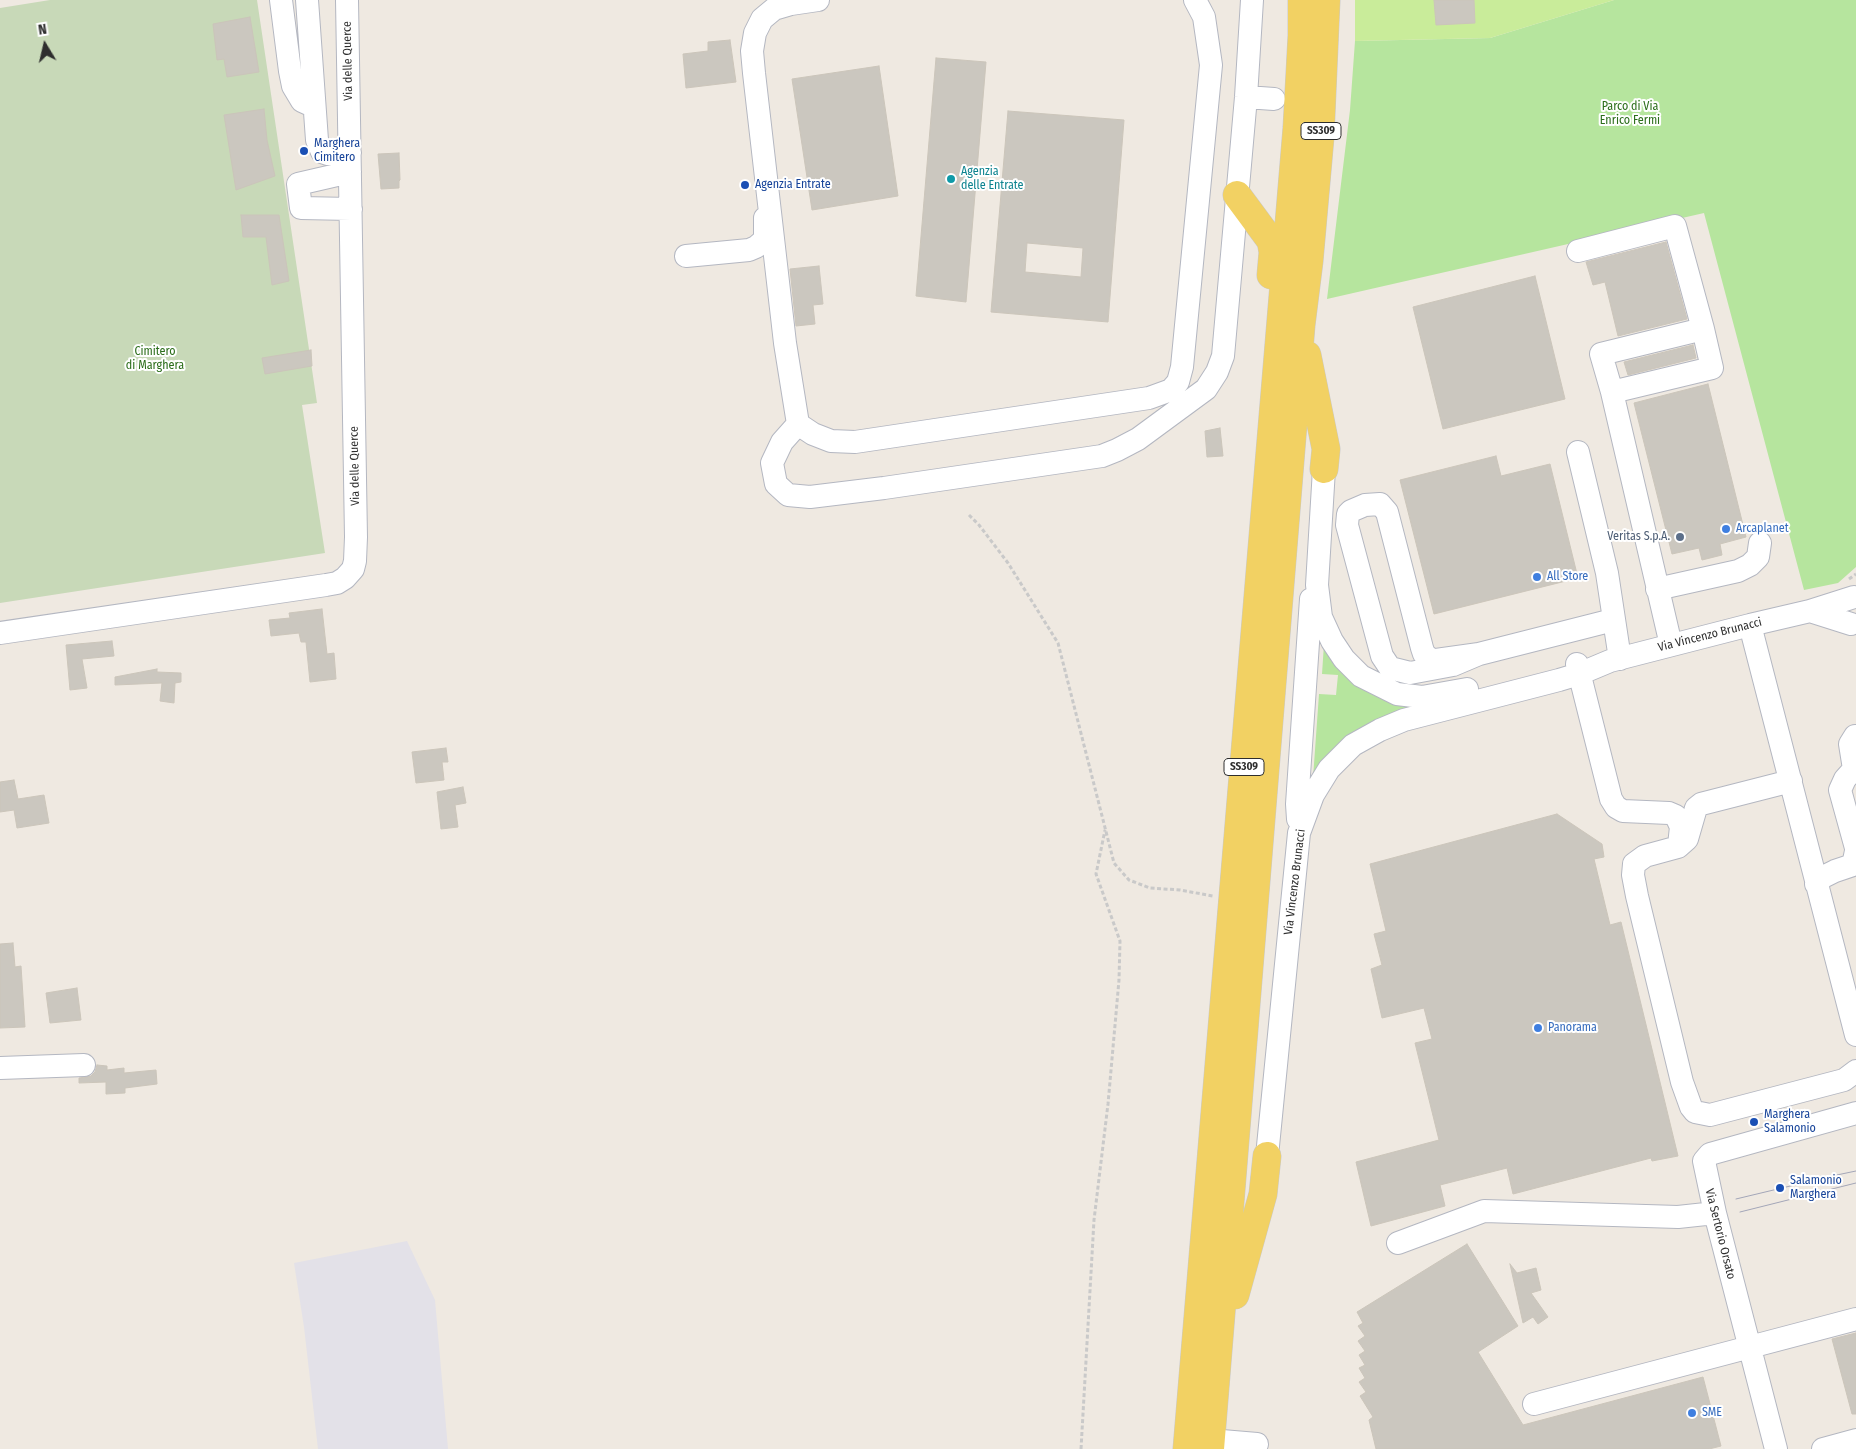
<!DOCTYPE html>
<html>
<head>
<meta charset="utf-8">
<style>
  body { margin:0 }
  #map { position:relative; width:1856px; height:1449px; overflow:hidden; background:#efe9e1; font-family:"Fira Sans Condensed",sans-serif }
  canvas { display:block }
  .north { position:absolute; left:20px; top:20px; width:50px; height:50px; -webkit-text-stroke:4px #fff; paint-order:stroke; rotate:351deg; font-size:14px; font-weight:700; line-height:20px; text-align:center; color:#2e2e2e }
  .north::after { content:''; display:block; margin:auto; width:18px; height:22px; background:#2e2e2e; clip-path:polygon(50% 0,100% 100%,50% 72%,0 100%) }
</style>
</head>
<body>
<div id="map">
<canvas width="1856" height="1449"></canvas>
<div class="north">N</div>
</div>
<script>
const context = document.querySelector('canvas').getContext('2d');
context.lineJoin = 'round';
function fill(path, color) { context.fillStyle = color; context.fill(path, 'evenodd'); }
const poly = rows => new Path2D(rows.map(r => 'M' + r).join(''));
function strokePath(path, color, width, dash) { context.strokeStyle = color; context.lineWidth = width; context.lineCap = dash ? 'butt' : 'round'; context.setLineDash(dash || []); context.stroke(path); }
function label(font, color, halo, rows, align = 'center') {
  context.font = font + ' "Fira Sans Condensed",sans-serif'; context.lineWidth = 4; context.setLineDash([]); context.textBaseline = 'middle'; context.strokeStyle = halo; context.fillStyle = color; for (const [text, x, y, turn = 0] of rows) {
    context.save(); context.translate(x, y); context.rotate((+turn || 0) * Math.PI / 180); context.textAlign = isNaN(turn) ? turn : align; if (halo) context.strokeText(text, 0, 0); context.fillText(text, 0, 0); context.restore();
  }
}
fill(poly([
  [407,1241,435,1300,448,1449,318,1449,304,1327,294,1263]
]), '#e3e1e8');
fill(poly([
  [1614,0,1856,0,1856,567,1838,583,1804,590,1704,213,1327,299,1350,110,1355,41,1490,38],
  [1324,644,1420,704,1313,778,1319,694,1336,695,1338,675,1322,674]
]), '#b6e59e');
fill(poly([
  [50,0,257,0,317,403,302,405,325,553,0,603,0,8]
]), '#c8d9b8');
fill(poly([
  [1355,0,1614,0,1490,38,1355,41]
]), '#c9ec9a');
const building = poly([
  [1434,0,1474,0,1475,23,1436,25,1434,0],
  [250,17,259,72,227,77,224,59,217,60,213,24,250,17],
  [730,40,736,82,686,88,683,54,708,51,708,42,730,40],
  [936,58,986,62,966,302,916,296,936,58],
  [879,66,898,196,812,210,792,79,879,66],
  [264,109,267,140,275,176,236,190,224,115,264,109],
  [1008,111,1124,120,1108,322,991,312,1008,111],
  [1027,243,1083,248,1081,277,1025,272,1027,243],
  [399,153,400,180,399,181,399,188,381,189,378,154,399,153],
  [241,215,279,215,289,281,272,285,266,237,243,237,241,215],
  [1666,242,1687,319,1618,336,1605,282,1593,285,1586,262,1666,242],
  [819,266,823,304,813,305,815,324,796,326,790,269,819,266],
  [1535,276,1565,399,1443,429,1413,307,1535,276],
  [1693,345,1696,358,1628,375,1624,362,1693,345],
  [311,350,312,366,265,374,262,358,311,350],
  [1708,384,1746,537,1720,544,1722,555,1702,560,1699,548,1672,554,1634,403,1708,384],
  [1220,428,1223,456,1207,457,1205,431,1220,428],
  [1496,456,1501,476,1550,464,1578,578,1434,614,1400,480,1496,456],
  [322,609,327,654,334,653,336,679,310,682,306,642,301,642,299,633,271,636,269,620,290,618,289,613,322,609],
  [112,641,114,656,82,659,87,688,70,690,66,645,112,641],
  [157,669,157,672,181,673,181,682,175,683,174,703,160,701,162,683,115,685,115,677,157,669],
  [446,748,448,762,442,762,444,780,416,783,412,752,446,748],
  [14,780,18,799,44,795,49,823,17,828,14,810,0,812,0,782,14,780],
  [463,787,466,803,455,805,458,827,441,829,437,792,463,787],
  [1557,814,1602,844,1604,857,1594,859,1610,925,1621,922,1678,1156,1652,1161,1651,1158,1513,1194,1507,1168,1440,1185,1445,1206,1371,1226,1356,1162,1439,1140,1415,1043,1432,1039,1424,1008,1382,1018,1371,969,1382,965,1374,934,1386,931,1370,864,1557,814],
  [13,943,15,967,21,966,25,1027,0,1028,0,944,13,943],
  [77,988,81,1020,50,1023,46,993,77,988],
  [97,1065,107,1066,107,1070,124,1068,124,1073,156,1070,157,1084,125,1088,125,1093,106,1094,106,1082,79,1083,79,1078,91,1076,95,1072,97,1065],
  [1467,1244,1518,1326,1478,1352,1523,1425,1703,1377,1721,1446,1709,1449,1376,1449,1369,1420,1373,1417,1360,1396,1366,1392,1359,1382,1365,1378,1359,1368,1365,1365,1359,1355,1365,1351,1358,1341,1365,1336,1358,1326,1363,1323,1357,1312,1467,1244],
  [1510,1264,1517,1273,1536,1268,1541,1290,1531,1293,1548,1317,1538,1324,1533,1317,1523,1323,1510,1264],
  [1856,1333,1856,1414,1852,1414,1832,1339,1856,1333]
]);
fill(building, '#cbc7bf');
strokePath(building, '#cbc5ba', 1);
const minor = poly([
  [281,0,290,71,293,86,302,101,313,106],
  [307,0,317,140,322,152,328,154,350,153],
  [818,0,791,4,774,9,762,19,755,33,752,51,754,73,785,343,798,424,813,434,831,441,855,442,1149,398,1171,390,1178,382,1182,367,1211,65,1204,17,1195,0],
  [1246,97,1274,99],
  [350,172,298,184,301,208,351,209],
  [1578,251,1675,226,1703,329,1601,354,1612,392,1671,645],
  [686,256,749,250,756,247,763,241,765,236,765,218],
  [1612,392,1712,368,1703,329],
  [798,424,782,442,772,463,776,484,788,495,810,497,884,488,1102,456,1117,450,1138,439,1206,389,1217,372,1223,356,1246,97,1252,0],
  [1578,452,1607,573,1620,659],
  [1324,469,1317,585,1321,617,1332,641,1344,659,1361,676,1397,694,1422,697,1467,689],
  [1657,589,1738,571,1750,565,1758,557,1760,543],
  [1810,611,1851,624],
  [1750,625,1856,1035],
  [0,633,326,585,337,583,345,578,353,569,355,561,356,537,347,0],
  [1479,654,1453,665,1410,673,1390,668,1382,656,1347,525,1348,514,1351,511,1365,505,1380,504,1387,512,1422,648,1424,654,1430,659,1436,660,1479,654,1613,620],
  [1577,664,1611,799,1616,807,1623,811,1669,813,1676,816,1681,827,1679,845],
  [1856,737,1855,736,1850,744,1854,769,1845,779,1840,790,1856,848],
  [1791,781,1701,804,1696,808,1687,839,1678,847,1645,856,1634,864,1633,875,1637,896,1682,1082,1691,1107,1695,1112,1710,1115,1844,1080,1856,1071],
  [1298,819,1297,804,1311,599],
  [1816,884,1823,877,1835,871,1853,865,1856,851],
  [0,1068,84,1065],
  [1267,1156,1299,833,1313,795,1329,769,1353,745,1380,730,1404,720,1559,680,1579,674,1610,661,1750,625,1810,611,1854,597],
  [1398,1243,1484,1211,1678,1217,1715,1213],
  [1534,1404,1856,1319],
  [1210,1440,1257,1444],
  [1776,1449,1715,1213,1704,1161,1710,1154,1856,1113],
  [1823,1449,1856,1440]
]);
const major = poly([
  [1237,195,1271,241,1273,252,1271,275],
  [1307,355,1326,449,1324,469],
  [1235,1295,1263,1194,1267,1156],
  [1187,1449,1297,128,1302,36,1302,0],
  [1210,1449,1301,325,1309,261,1320,137,1326,0]
]);
strokePath(minor, '#b4b7c1', 24);
strokePath(major, '#c9c9c9', 29);
strokePath(poly([
  [969,515,979,525,1008,563,1058,643,1114,863,1129,880,1150,888,1180,890,1213,896],
  [1849,579,1856,574],
  [1081,1449,1094,1220,1108,1104,1119,980,1120,941,1096,874,1105,830]
]), '#c9c9c9', 3, [4, 2.5]);
strokePath(minor, '#fff', 22);
strokePath(major, '#f2d163', 28);
strokePath(poly([
  [1736,1199,1832,1176,1856,1171],
  [1740,1212,1856,1183]
]), '#a3a6b8', 1);
for (const [x, y, r, color] of [
  [304,151,5,"#1a4fb4"],
  [951,179,5,"#0f9aa8"],
  [745,185,5,"#1a4fb4"],
  [1726,529,5,"#3f7fe0"],
  [1680,537,5,"#5c6f8a"],
  [1537,577,5,"#3f7fe0"],
  [1538,1028,5,"#3f7fe0"],
  [1754,1122,5,"#1a4fb4"],
  [1780,1188,5,"#1a4fb4"],
  [1692,1413,5,"#3f7fe0"]
]) { const dot = new Path2D(); dot.arc(x, y, r, 0, 2 * Math.PI); context.fillStyle = color; context.fill(dot); strokePath(dot, '#fff', 2); }
for (const [x, y, w] of [
  [1321,131,40],
  [1244,767,40]
]) { const box = new Path2D(); box.roundRect(x - w / 2, y - 8.5, w, 17, 4); context.fillStyle = '#fff'; context.fill(box); strokePath(box, '#2e2e2e', 1); }
label('bold 11px', '#2e2e2e', null, [
  ["SS309",1321,131],
  ["SS309",1244,767]
]);
label('12px', '#2e2e2e', '#fff', [
  ["Via delle Querce",348,61,-91],
  ["Via delle Querce",355,466,-91],
  ["Via Vincenzo Brunacci",1710,635,-14],
  ["Via Vincenzo Brunacci",1295,882,-83],
  ["Via Sertorio Orsato",1720,1234,76]
]);
label('12px', '#2c6e1b', '#fff', [
  ["Parco di Via",1630,107],
  ["Enrico Fermi",1630,121],
  ["Cimitero",155,352],
  ["di Marghera",155,366]
]);
label('12px', '#164399', '#fff', [
  ["Marghera",314,144],
  ["Cimitero",314,158],
  ["Agenzia Entrate",755,185],
  ["Marghera",1764,1115],
  ["Salamonio",1764,1129],
  ["Salamonio",1790,1181],
  ["Marghera",1790,1195]
], 'left');
label('12px', '#0d838f', '#fff', [
  ["Agenzia",961,172],
  ["delle Entrate",961,186]
], 'left');
label('12px', '#366cbe', '#fff', [
  ["Arcaplanet",1736,529],
  ["All Store",1547,577],
  ["Panorama",1548,1028],
  ["SME",1702,1413]
], 'left');
label('12px', '#4e5e75', '#fff', [
  ["Veritas S.p.A.",1670,537]
], 'right');
</script>
</body>
</html>
